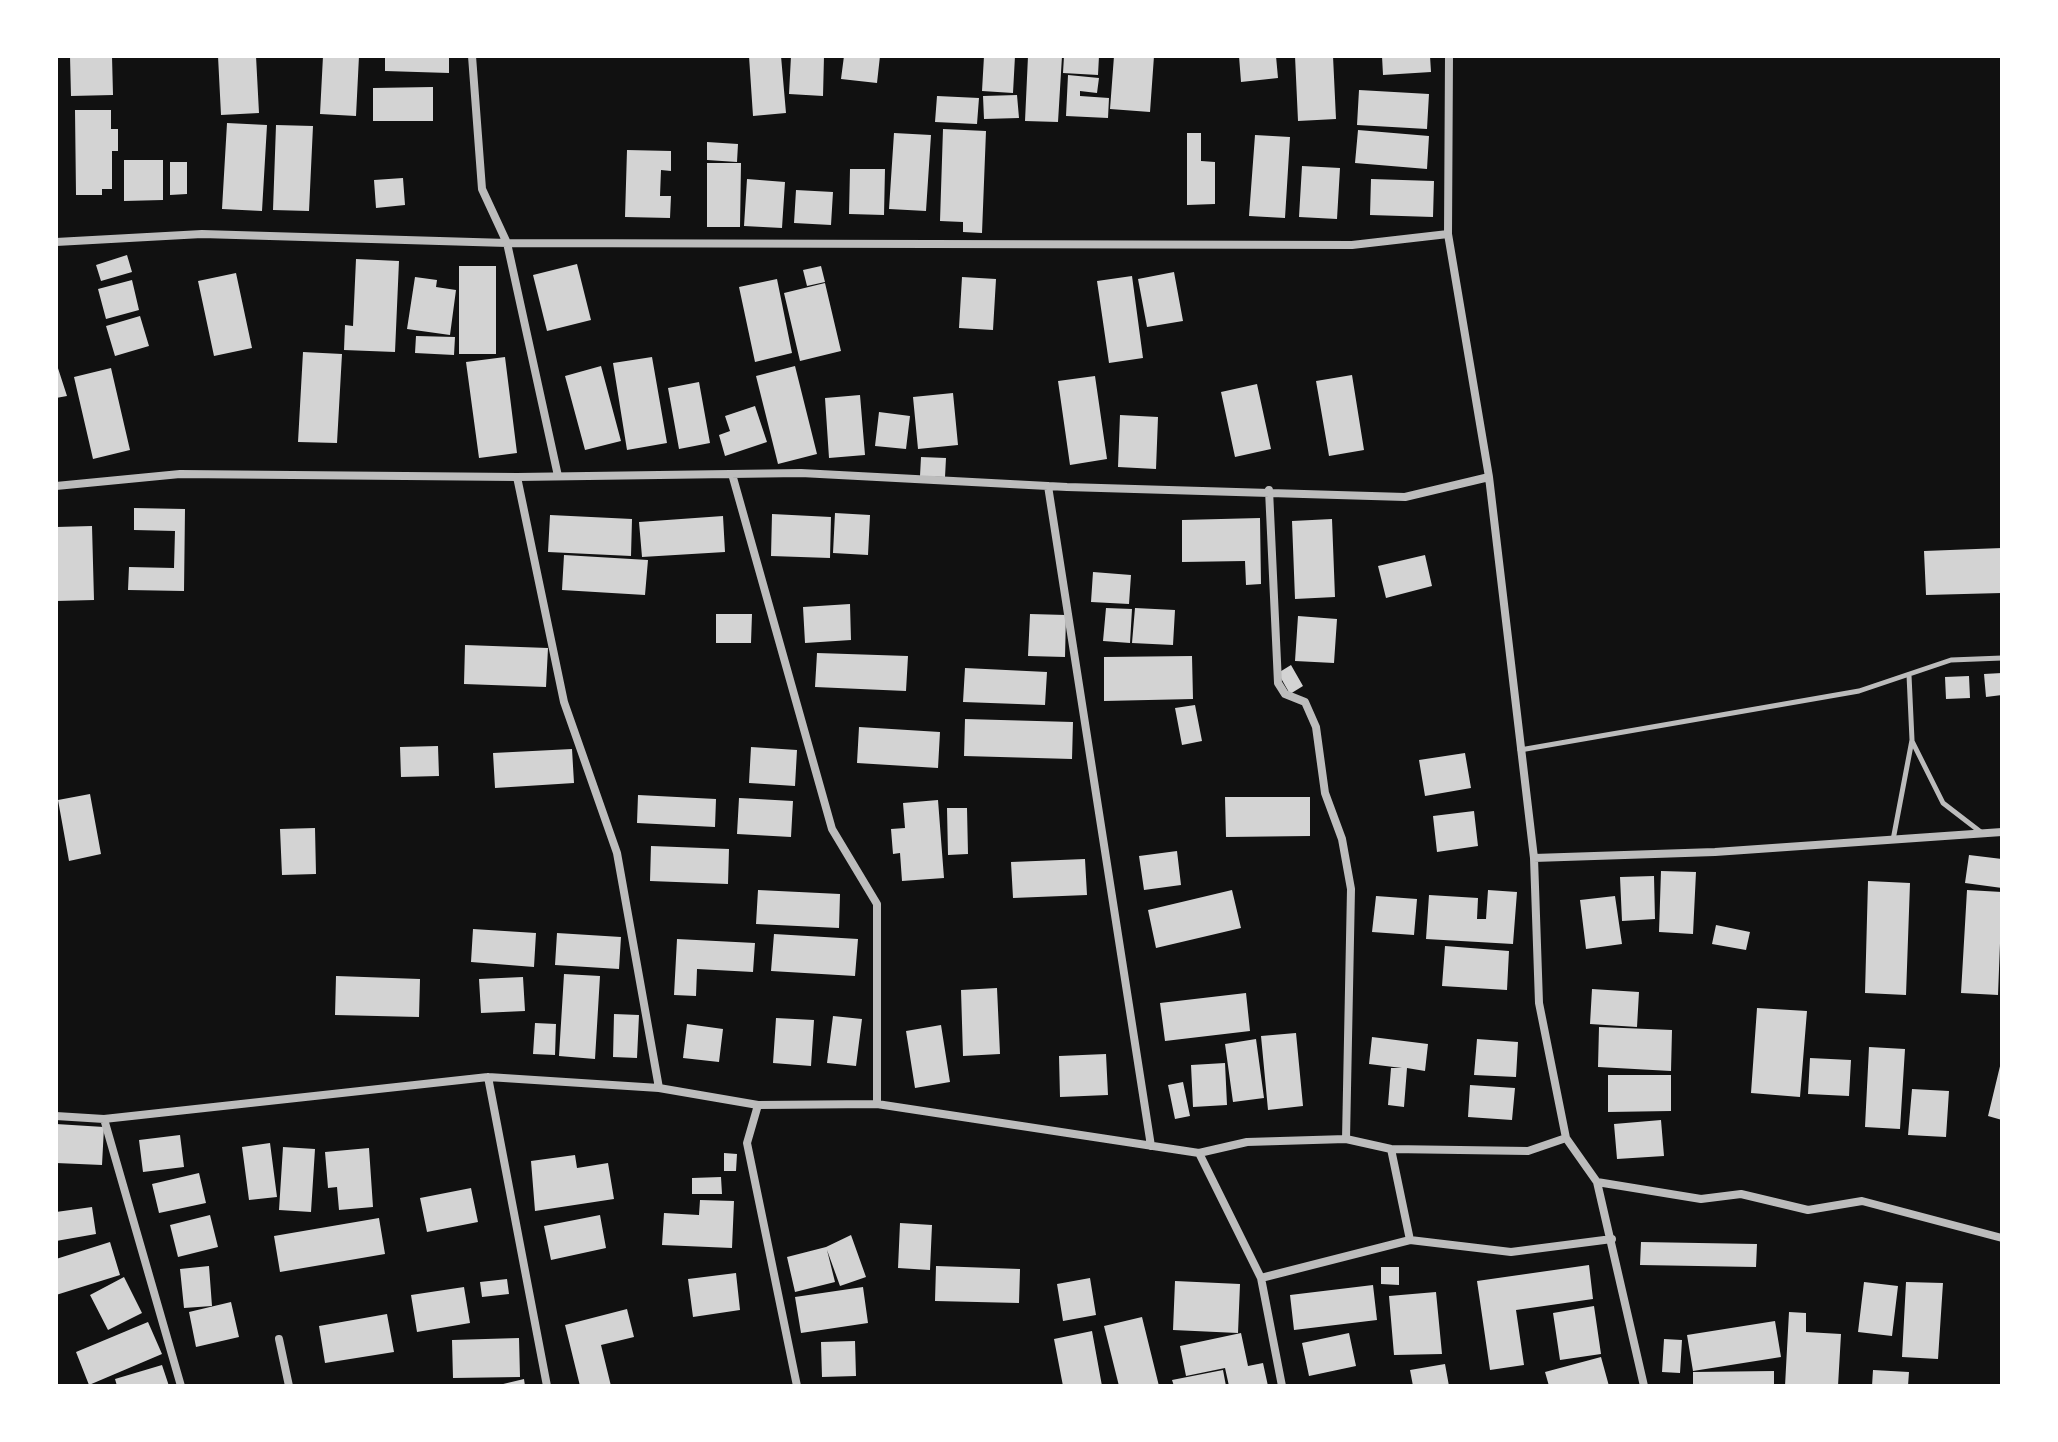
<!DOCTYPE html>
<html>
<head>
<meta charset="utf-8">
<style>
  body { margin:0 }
  #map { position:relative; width:2058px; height:1442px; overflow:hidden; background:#111; font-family:"Roboto Condensed",sans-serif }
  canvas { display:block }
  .frame { position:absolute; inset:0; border:58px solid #fff; pointer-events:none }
</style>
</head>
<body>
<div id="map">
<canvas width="2058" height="1442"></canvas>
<div class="frame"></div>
</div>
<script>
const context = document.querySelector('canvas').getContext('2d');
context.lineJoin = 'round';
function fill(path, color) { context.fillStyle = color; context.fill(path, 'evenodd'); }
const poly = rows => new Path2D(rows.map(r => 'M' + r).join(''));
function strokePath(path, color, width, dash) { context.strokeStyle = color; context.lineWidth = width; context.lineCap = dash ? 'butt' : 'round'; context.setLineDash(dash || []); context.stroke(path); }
fill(poly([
  [70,56,112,56,113,95,71,96],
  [218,56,256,56,259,113,221,115],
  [323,56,359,56,356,116,320,114],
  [385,56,449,56,449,73,385,71],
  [749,56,781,56,786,113,753,116],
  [791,56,824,56,823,96,789,94],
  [844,56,880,56,877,83,841,79],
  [984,56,1015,56,1013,93,982,91],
  [1028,56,1062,56,1058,122,1025,121],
  [1064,56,1099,56,1098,75,1063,73],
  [1114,56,1154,56,1150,112,1110,109],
  [1239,56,1276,56,1278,78,1241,82],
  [1295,56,1333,56,1336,119,1298,121],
  [1382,56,1430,56,1431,72,1383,75],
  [1068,75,1099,78,1097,93,1080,91,1080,96,1109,98,1108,118,1066,116],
  [433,87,433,121,373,121,373,88],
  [1359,90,1429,94,1427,129,1357,125],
  [1017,95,1019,118,984,119,983,96],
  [937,96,979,98,977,124,935,122],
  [75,110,111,110,111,129,118,129,118,151,112,151,112,189,102,189,102,195,76,195],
  [227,123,267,125,262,211,222,209],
  [276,125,313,126,309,211,273,210],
  [943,129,986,131,982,233,963,232,963,222,940,221],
  [1358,130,1429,136,1427,169,1355,163],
  [894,133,931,135,926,211,889,209],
  [1187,133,1201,133,1201,161,1215,162,1215,204,1187,205],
  [1255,135,1290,137,1285,218,1249,216],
  [707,142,738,144,737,162,707,160],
  [627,150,671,151,671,171,661,170,660,196,671,196,670,218,625,217],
  [124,160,163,160,163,200,124,201],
  [170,162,187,162,187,194,170,195],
  [707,163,741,163,740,227,707,227],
  [1302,166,1340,168,1337,219,1299,217],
  [850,169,885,169,884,215,849,214],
  [403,178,405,205,376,208,374,180],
  [747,179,785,182,782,228,744,226],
  [1371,179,1434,181,1433,217,1370,215],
  [796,190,833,192,831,225,794,223],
  [127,255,132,272,101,281,96,265],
  [356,259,399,261,395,352,344,350,345,325,353,326],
  [577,264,591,320,547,331,533,275],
  [459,266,496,266,496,354,459,354],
  [821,266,825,282,807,286,803,270],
  [1174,272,1183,321,1147,327,1138,279],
  [236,273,252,348,214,356,198,281],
  [1132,276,1143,358,1109,363,1097,281],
  [415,277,437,280,436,287,456,290,450,335,407,329],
  [962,277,996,279,993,330,959,328],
  [777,279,792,353,755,362,739,287],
  [132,280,139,310,106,319,98,289],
  [825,283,841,351,800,361,784,293],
  [140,316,149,346,115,356,106,326],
  [416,336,455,337,454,355,415,353],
  [303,352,342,354,337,443,298,442],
  [505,357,517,453,479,458,466,362],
  [652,357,667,443,627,450,613,363],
  [56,362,67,396,56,398],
  [601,366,621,441,585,450,565,376],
  [795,366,817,454,778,464,756,376],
  [111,368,130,450,93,459,74,377],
  [1352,375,1364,450,1329,456,1316,381],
  [1095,376,1107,459,1070,465,1058,381],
  [699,382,710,443,679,449,668,388],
  [1257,384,1271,449,1235,457,1221,392],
  [953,393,958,445,918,449,913,397],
  [860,395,865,455,829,458,825,398],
  [755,406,767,442,725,456,719,435,730,431,725,416],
  [879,412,910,416,906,449,875,446],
  [1120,415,1158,417,1156,469,1118,467],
  [921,457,946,458,945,477,920,476],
  [134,508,185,509,184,591,128,590,129,567,174,568,175,531,134,530],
  [835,513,870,515,868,555,833,553],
  [772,514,831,517,830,558,771,556],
  [550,515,632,519,631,556,548,552],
  [723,516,725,552,642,557,639,522],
  [1260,518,1261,584,1246,585,1245,561,1182,562,1182,520],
  [1332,519,1335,597,1295,599,1292,521],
  [92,526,94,600,56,601,56,527],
  [2002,548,2002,593,1926,595,1924,551],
  [564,555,648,560,645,595,562,590],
  [1425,555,1432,586,1386,598,1378,566],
  [1093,572,1131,575,1129,604,1091,602],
  [850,604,851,640,805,643,803,607],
  [1106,608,1132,609,1130,643,1103,641],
  [1135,608,1175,610,1173,645,1132,643],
  [716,614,752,614,751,643,716,643],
  [1030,614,1066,615,1065,657,1028,656],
  [1298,616,1337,619,1334,663,1295,661],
  [465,645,548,648,546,687,464,684],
  [817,653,908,656,906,691,815,687],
  [1192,656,1193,699,1104,701,1104,657],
  [1291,665,1303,686,1290,694,1278,673],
  [965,668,1047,672,1045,705,963,702],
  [2002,673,2002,695,1986,697,1984,674],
  [1969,676,1970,698,1946,699,1945,677],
  [1195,705,1202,741,1182,745,1175,708],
  [965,719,1073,722,1072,759,964,756],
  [859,727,940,732,938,768,857,763],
  [438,746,439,776,401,777,400,747],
  [751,747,797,750,795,786,749,783],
  [572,749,574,783,495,788,493,753],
  [1465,753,1471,788,1425,796,1419,760],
  [90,794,101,854,69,861,58,800],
  [638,795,716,799,715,827,637,823],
  [1225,797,1310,797,1310,836,1226,837],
  [739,798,793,801,791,837,737,834],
  [938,800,944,878,902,881,900,853,893,854,891,829,905,828,903,803],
  [947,808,967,808,968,854,948,855],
  [1474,811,1478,846,1437,852,1433,816],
  [315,828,316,874,282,875,280,829],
  [651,846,729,849,728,884,650,881],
  [1177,851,1181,885,1144,890,1139,856],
  [1969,855,2002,859,2002,888,1965,883],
  [1085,859,1087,895,1013,898,1011,862],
  [1661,871,1696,872,1693,934,1659,932],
  [1654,876,1655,919,1622,921,1620,877],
  [1868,881,1910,883,1906,995,1865,993],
  [758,890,840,894,839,928,756,924],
  [1232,890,1241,928,1156,948,1148,910],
  [1488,890,1517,892,1513,944,1426,939,1429,895,1478,898,1477,919,1486,919],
  [1967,890,2002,892,1998,995,1961,993],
  [1376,896,1417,899,1414,935,1372,932],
  [1615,896,1622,944,1586,949,1580,900],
  [1716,925,1750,932,1746,950,1712,944],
  [473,929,536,933,534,967,471,962],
  [557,933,621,937,619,969,555,965],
  [774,934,858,939,855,976,771,971],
  [677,939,755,943,753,972,697,969,696,996,674,995],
  [1445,946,1509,951,1507,990,1442,986],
  [564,974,600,976,595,1059,559,1056],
  [336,976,420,979,419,1017,335,1015],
  [523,977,525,1011,481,1013,479,979],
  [997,988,1000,1054,963,1056,961,990],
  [1592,989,1639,992,1637,1027,1590,1024],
  [1246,993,1250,1031,1165,1041,1160,1003],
  [1757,1008,1807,1011,1800,1097,1751,1093],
  [614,1014,639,1015,637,1058,613,1057],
  [833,1016,862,1019,856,1066,827,1063],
  [776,1018,814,1020,811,1066,773,1063],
  [535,1023,556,1024,555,1055,533,1054],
  [687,1024,723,1029,719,1062,683,1058],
  [941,1025,950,1082,915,1088,906,1031],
  [1599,1027,1672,1030,1671,1071,1598,1067],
  [1296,1033,1303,1106,1268,1110,1261,1036],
  [1372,1037,1428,1044,1425,1071,1407,1068,1404,1107,1388,1105,1391,1068,1402,1068,1369,1064],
  [1256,1039,1264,1098,1233,1102,1225,1044],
  [1477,1039,1518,1042,1516,1077,1474,1075],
  [1869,1047,1905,1049,1900,1129,1865,1127],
  [1106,1054,1108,1095,1060,1097,1059,1056],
  [1810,1058,1851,1060,1849,1096,1808,1094],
  [2001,1062,2002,1062,2002,1120,1988,1116],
  [1225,1063,1227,1105,1193,1107,1191,1065],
  [1608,1075,1671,1075,1671,1111,1608,1112],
  [1183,1082,1190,1116,1175,1119,1168,1085],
  [1470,1085,1515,1088,1512,1120,1468,1117],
  [1912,1089,1949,1091,1946,1137,1908,1135],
  [1661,1120,1664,1156,1617,1159,1614,1124],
  [56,1124,104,1127,102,1165,56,1163],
  [180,1135,184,1167,143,1172,139,1140],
  [270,1143,277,1197,249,1200,242,1147],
  [283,1147,315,1149,311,1212,279,1210],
  [369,1148,373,1207,339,1210,337,1187,328,1188,325,1152],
  [724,1153,737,1154,736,1171,724,1171],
  [575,1155,577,1168,608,1163,614,1199,535,1211,531,1161],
  [199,1173,206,1203,159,1213,152,1184],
  [721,1177,722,1194,692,1194,692,1178],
  [471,1188,478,1222,427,1232,420,1198],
  [700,1200,734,1201,732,1248,662,1245,664,1213,699,1215],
  [92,1207,96,1234,56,1241,56,1212],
  [210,1215,218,1247,178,1257,170,1225],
  [600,1215,606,1248,551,1260,544,1226],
  [379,1218,385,1254,280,1272,274,1236],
  [900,1223,932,1225,930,1270,898,1268],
  [851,1235,866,1277,840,1286,827,1250,835,1282,795,1292,787,1257,826,1247],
  [110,1242,120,1275,56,1295,56,1259],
  [1641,1242,1757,1244,1756,1267,1640,1265],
  [1589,1265,1593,1299,1516,1310,1524,1365,1490,1370,1477,1281],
  [209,1266,212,1306,184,1308,180,1269],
  [936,1266,1020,1269,1019,1303,935,1301],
  [1381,1267,1399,1267,1399,1285,1381,1284],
  [736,1273,740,1310,693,1317,688,1279],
  [124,1277,142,1313,108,1330,90,1295],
  [1090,1278,1096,1315,1063,1321,1057,1284],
  [507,1279,509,1294,482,1297,480,1282],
  [1175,1281,1240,1284,1238,1333,1173,1330],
  [1864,1282,1898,1286,1892,1336,1858,1332],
  [1906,1282,1943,1283,1938,1359,1902,1357],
  [1373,1285,1377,1320,1294,1330,1290,1295],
  [464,1287,470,1323,417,1332,411,1295],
  [863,1287,868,1323,801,1333,795,1297],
  [1436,1292,1442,1354,1394,1355,1389,1296],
  [231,1302,239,1337,196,1347,189,1312],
  [1594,1306,1601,1354,1560,1360,1553,1313],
  [627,1309,634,1337,601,1345,611,1386,580,1386,565,1325],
  [1789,1312,1806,1313,1806,1332,1841,1334,1838,1386,1785,1386],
  [387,1314,394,1352,325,1363,319,1326],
  [1142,1317,1159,1386,1119,1386,1104,1326],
  [1775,1321,1781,1357,1693,1371,1687,1335],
  [148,1322,162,1354,89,1385,76,1352],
  [1092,1331,1102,1386,1063,1386,1054,1339],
  [1241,1333,1248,1366,1263,1363,1268,1386,1229,1386,1225,1368,1186,1376,1180,1346],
  [1349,1333,1356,1366,1309,1376,1302,1343],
  [519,1338,520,1377,453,1378,452,1340],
  [1664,1339,1682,1340,1680,1373,1662,1372],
  [855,1341,856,1376,822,1377,821,1342],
  [1601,1357,1609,1386,1549,1386,1545,1372],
  [1445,1364,1449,1386,1413,1386,1410,1370],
  [162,1365,169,1386,117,1386,115,1379],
  [1223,1370,1226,1386,1174,1386,1172,1380],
  [1873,1370,1909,1372,1908,1386,1872,1386],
  [1774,1371,1774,1386,1693,1386,1693,1372],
  [524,1379,525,1386,499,1386,499,1385]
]), '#d3d3d3');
strokePath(poly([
  [1912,741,1943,803,1982,833],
  [1520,750,1859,691,1951,660,2002,658],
  [1893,840,1912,740,1909,675]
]), '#bcbcbc', 5);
strokePath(poly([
  [472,56,482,189,507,243,558,476],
  [1449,56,1448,234,1489,477,1534,858,1539,1003,1566,1138,1597,1182,1644,1386],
  [56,242,202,234,507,243,1352,245,1448,234],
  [732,474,832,829,877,904,877,1104],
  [517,477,564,702,617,853,659,1088],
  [56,486,180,474,517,477,801,473,1067,487,1405,497,1489,477],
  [1048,486,1151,1146],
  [1269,490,1278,683,1285,694,1305,702,1316,727,1325,793,1342,839,1351,889,1346,1139],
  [1534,858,1715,852,2002,832],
  [488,1077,547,1386],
  [758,1105,747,1143,797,1386],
  [56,1116,104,1119,488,1077,659,1088,758,1105,877,1104,1199,1153,1247,1142,1346,1139,1391,1149,1528,1151,1566,1138],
  [104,1119,181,1386],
  [1391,1149,1410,1240],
  [1199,1153,1261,1278,1282,1386],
  [1597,1182,1701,1199,1741,1194,1808,1210,1862,1201,2002,1238],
  [1261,1278,1410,1240,1511,1252,1612,1239],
  [279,1339,289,1386]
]), '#bcbcbc', 8);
</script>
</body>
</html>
